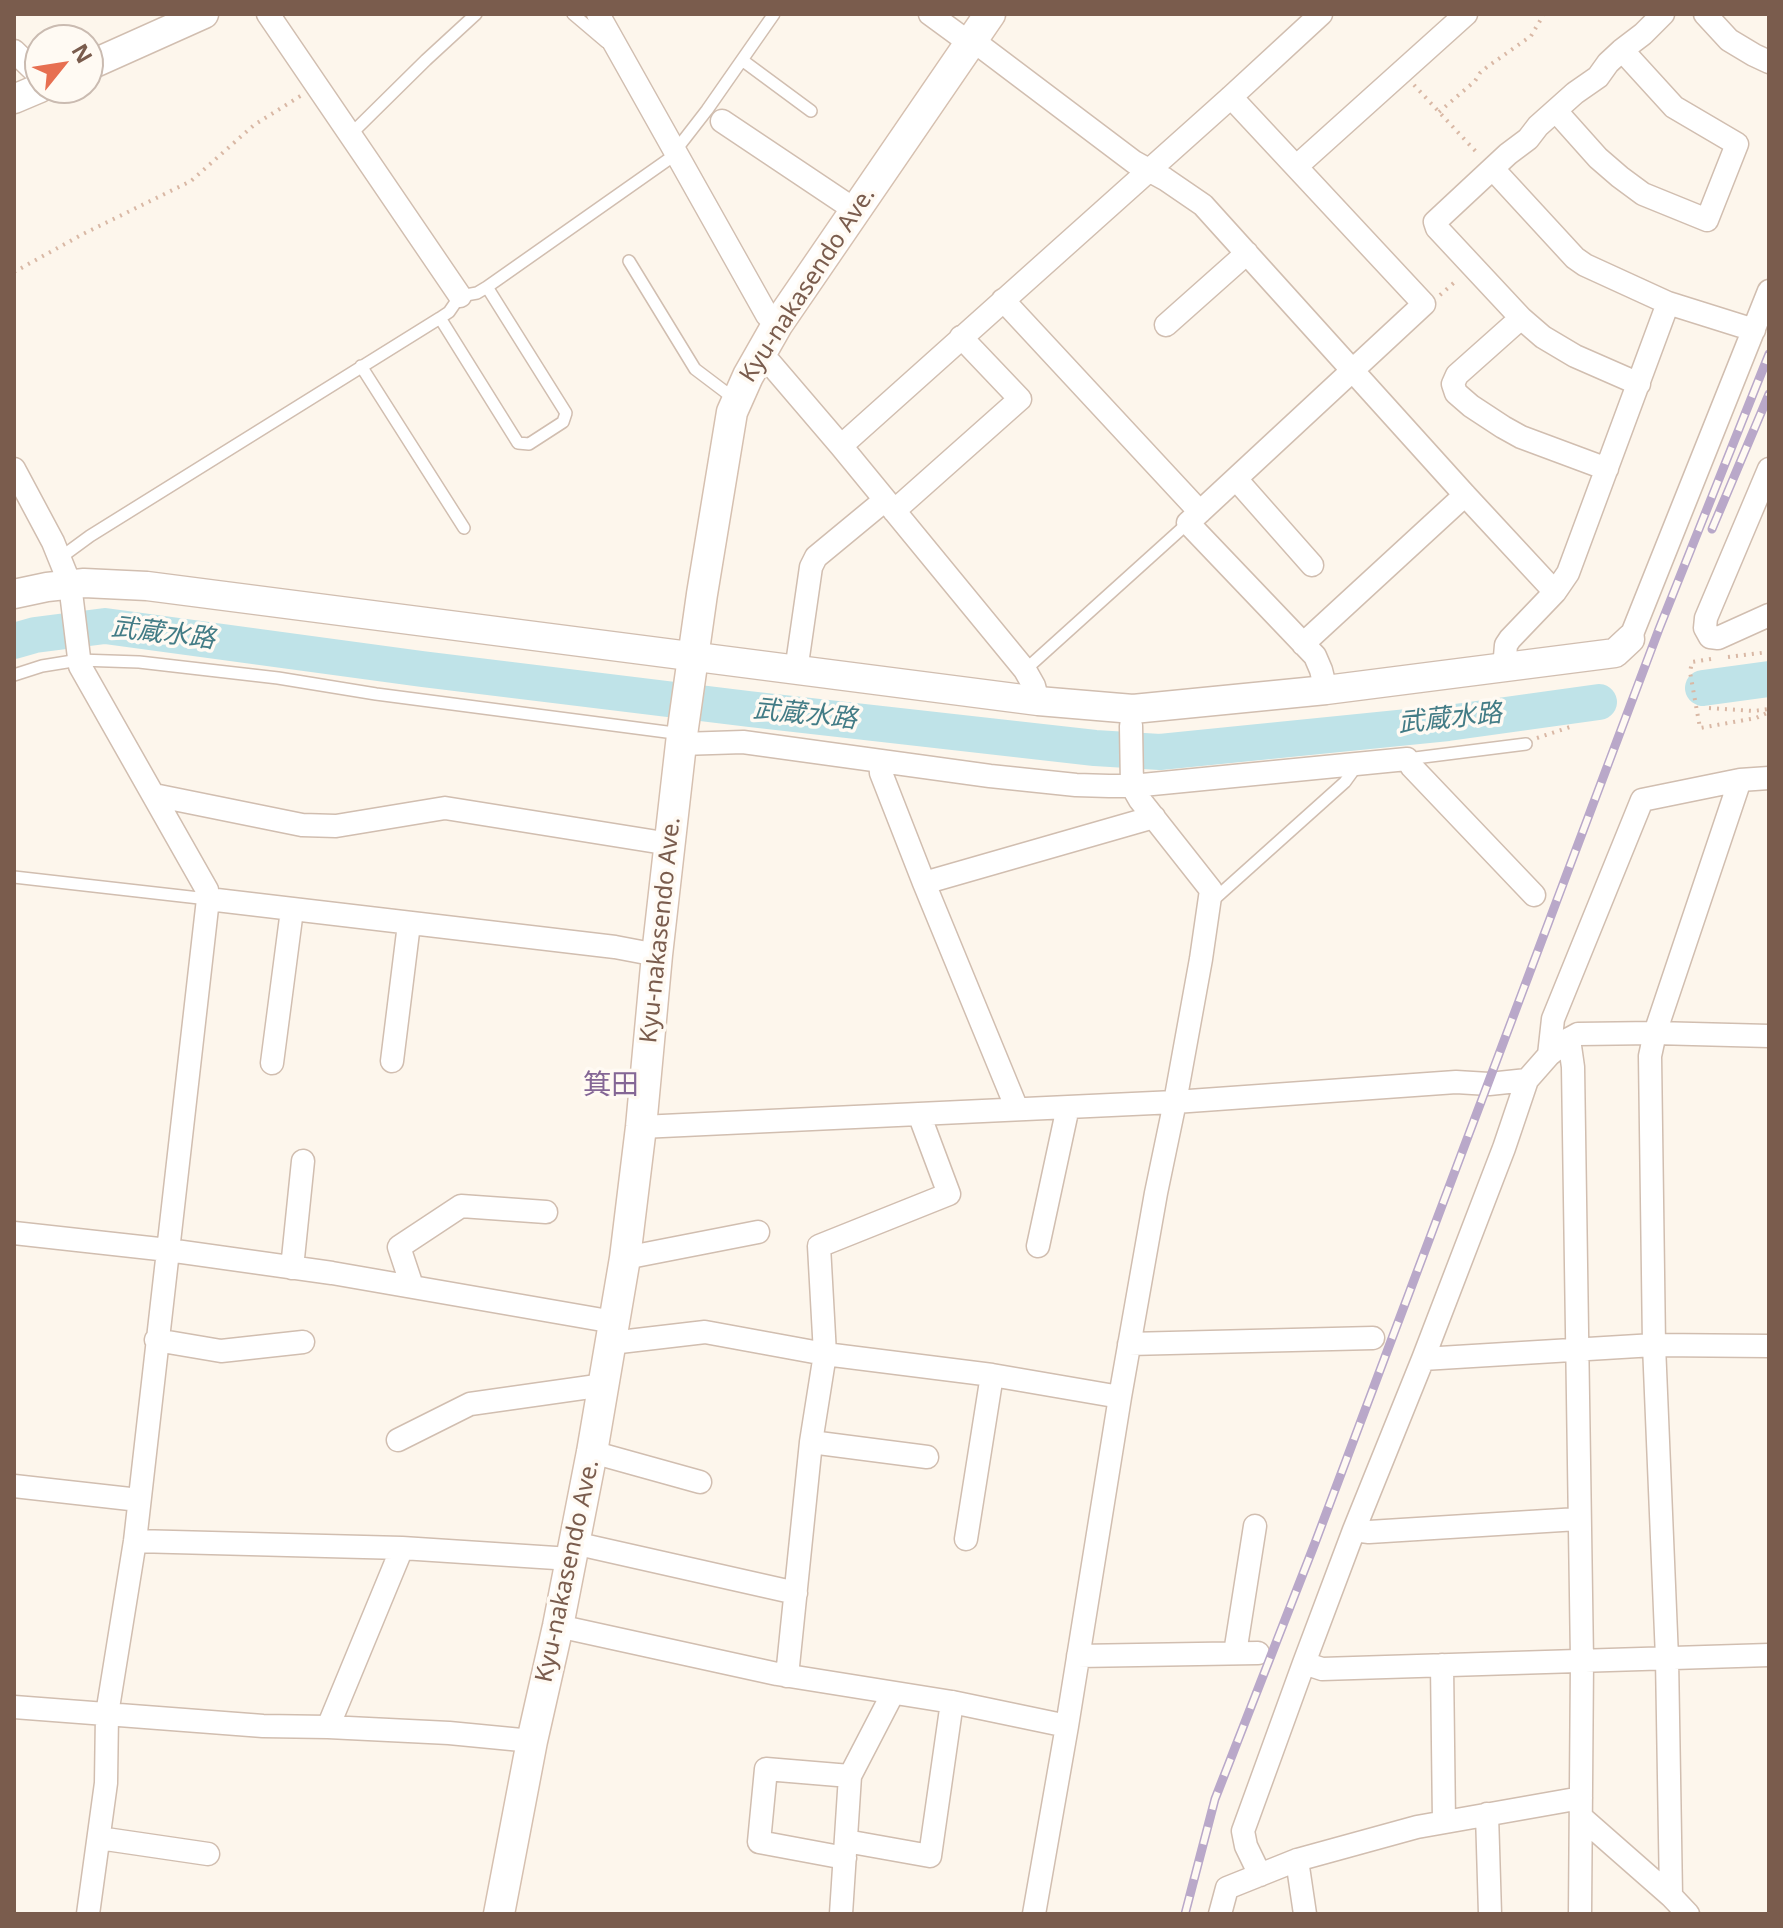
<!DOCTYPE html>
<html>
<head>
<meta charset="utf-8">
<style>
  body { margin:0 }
  #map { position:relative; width:1783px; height:1928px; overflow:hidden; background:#fdf6ec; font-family:"Noto Sans",sans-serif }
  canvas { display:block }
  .frame { position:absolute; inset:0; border:16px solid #7a5c4d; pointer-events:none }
  .north { position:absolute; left:24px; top:24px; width:80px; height:80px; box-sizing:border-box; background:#fffaf3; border:2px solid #cabbb1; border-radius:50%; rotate:60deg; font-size:22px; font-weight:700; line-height:32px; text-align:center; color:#7a5c4d }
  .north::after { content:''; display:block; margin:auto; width:28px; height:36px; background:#e76f51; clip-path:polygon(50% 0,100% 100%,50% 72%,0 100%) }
</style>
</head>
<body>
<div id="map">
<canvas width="1783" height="1928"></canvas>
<div class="frame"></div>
<div class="north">N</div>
</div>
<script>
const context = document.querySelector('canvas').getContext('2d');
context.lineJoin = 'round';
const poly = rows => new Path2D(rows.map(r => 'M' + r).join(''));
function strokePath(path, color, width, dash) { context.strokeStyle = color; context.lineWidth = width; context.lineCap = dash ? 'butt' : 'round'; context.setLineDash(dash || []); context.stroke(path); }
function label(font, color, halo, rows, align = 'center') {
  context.font = font + ' "Noto Sans","Noto Sans JP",sans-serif'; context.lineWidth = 7; context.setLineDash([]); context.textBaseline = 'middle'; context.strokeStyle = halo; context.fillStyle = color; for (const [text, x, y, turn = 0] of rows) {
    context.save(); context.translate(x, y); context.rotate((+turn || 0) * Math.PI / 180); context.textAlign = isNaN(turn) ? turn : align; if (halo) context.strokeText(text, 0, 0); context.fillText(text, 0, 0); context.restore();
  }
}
strokePath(poly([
  [14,641,35,635,105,626,422,669,749,709,1095,748,1160,752,1448,723,1599,702],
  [1703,688,1769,679]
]), '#bfe3e8', 36);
const service = poly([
  [573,14,606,42],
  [742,60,811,111],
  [351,134,426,60,476,14],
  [629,261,695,369,736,400],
  [440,318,518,443,529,444,563,422,566,413,487,287],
  [361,366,464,528],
  [60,558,90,536,440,318,449,312,460,296,477,293,487,287,669,159,707,110,774,14],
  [1025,670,1188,523],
  [14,675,42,666,79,660,139,662,278,678,376,694,682,734],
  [1407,759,1526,744],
  [14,877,208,899],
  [1210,903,1345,782,1358,764]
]);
const minor = poly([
  [268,14,460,296],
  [598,14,767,315,777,325],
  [930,14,960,36,983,48,1134,162,1165,179,1203,205,1465,495,1555,592],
  [1705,14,1729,40,1754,55,1769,62],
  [14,51,40,76],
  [1231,97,1424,304,1188,523,1315,656,1321,670,1326,690],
  [1556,111,1598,158,1620,177,1643,194,1707,220,1737,144,1674,107,1622,50],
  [722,121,855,210],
  [1297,166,1466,14],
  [1493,169,1575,258,1585,265,1668,303,1754,330],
  [1003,300,1200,512],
  [1521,318,1457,375,1453,384,1456,393,1471,406,1503,427,1521,437,1607,469],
  [1166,325,1247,253],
  [760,355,770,363,841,446,1025,670,1034,686,1038,701],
  [1639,384,1575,356,1543,337,1521,318,1437,228,1435,222,1508,154,1528,139,1538,126,1575,93,1598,77,1608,63,1622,50,1643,34,1663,14],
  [841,446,1231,97,1321,14],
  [14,469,53,542,70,584,80,666,207,890,208,899,135,1541,107,1714,106,1783,88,1914],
  [1769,469,1706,618,1705,628,1710,637,1718,638,1769,615],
  [1236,479,1312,565],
  [894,511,1020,399,961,337],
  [1630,639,1769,291],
  [1303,644,1465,495],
  [1504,668,1506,645,1510,639,1555,592,1568,573,1668,303],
  [796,671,811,567,816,557,885,500],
  [681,744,743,742,990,776,1076,785,1109,786,1132,786,1407,759,1412,767,1534,895],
  [880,761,881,773,924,883,1017,1109],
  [154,795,302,825,336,826,445,808,670,844],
  [924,883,1154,817],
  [208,899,615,947,657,955],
  [1569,1039,1573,1067,1582,1660,1580,1914],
  [1549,1055,1553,1019,1642,800,1740,780,1769,778],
  [392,1061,409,924],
  [272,1063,292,910],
  [641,1127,1175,1102,1456,1082,1489,1084,1527,1080],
  [14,1233,168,1250,332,1273,614,1322],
  [1038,1246,1068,1107],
  [625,1258,758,1232],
  [292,1268,303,1161],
  [412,1286,399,1247,461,1206,546,1212],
  [156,1340,221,1351,303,1342],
  [611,1343,705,1332,825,1354,992,1375,1120,1397],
  [1129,1344,1373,1338],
  [1423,1359,1654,1345,1769,1346],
  [398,1440,470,1404,604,1385],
  [811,1442,927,1457],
  [592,1452,700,1482],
  [14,1486,139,1500],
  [1354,1530,1369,1532,1578,1519],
  [966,1539,992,1375],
  [135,1541,402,1548,571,1559],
  [574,1543,796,1593],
  [558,1626,777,1674,952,1702,1067,1726],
  [1235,1653,1255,1526],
  [1078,1656,1258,1653],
  [1304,1663,1322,1669,1769,1655],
  [1442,1665,1444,1822],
  [787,1676,811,1442,825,1354,819,1246,949,1194,919,1114],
  [14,1707,263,1726,328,1727,449,1733,532,1741],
  [328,1727,402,1548],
  [1487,1814,1490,1914],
  [1581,1817,1671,1896,1688,1914],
  [99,1838,208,1854],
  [846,1841,930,1856,952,1702],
  [845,1858,759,1842,766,1769,850,1776],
  [1297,1860,1305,1914],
  [1260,1875,1246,1846,1243,1831,1304,1663,1354,1530,1423,1359,1504,1148,1527,1080,1549,1055,1569,1039,1578,1034,1655,1033,1769,1036],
  [1671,1896,1667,1658,1654,1345,1650,1056,1655,1033,1740,780],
  [841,1914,850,1776,893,1693],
  [1034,1914,1067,1726,1120,1397,1156,1193,1175,1102,1201,959,1211,890,1140,800,1132,786,1131,726],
  [1220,1914,1227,1888,1297,1860,1417,1827,1581,1798]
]);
const tertiary = poly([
  [88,66,204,14],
  [14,99,40,88],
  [14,594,47,587,84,583,147,586,1038,701,1133,709,1326,690,1615,653,1630,639]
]);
const secondary = poly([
  [499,1914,532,1741,558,1626,592,1452,625,1258,641,1127,657,955,682,735,702,594,732,412,748,376,777,325,990,14]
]);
strokePath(service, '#d1beb0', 14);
strokePath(minor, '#d1beb0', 25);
strokePath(tertiary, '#d1beb0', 31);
strokePath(secondary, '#d6c0b0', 33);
strokePath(poly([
  [1414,85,1479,155],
  [1439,112,1475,81,1480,73,1487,67,1531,36,1544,14],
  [14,272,83,234,191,181,254,125,302,95],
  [1440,295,1457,280],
  [1728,657,1769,652],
  [1711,659,1692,662,1690,672,1700,728,1756,718,1769,712],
  [1709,708,1754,711,1769,709],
  [1537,738,1573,726]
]), '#d9b8a5', 4, [2, 6]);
strokePath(service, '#fff', 11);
strokePath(minor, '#fff', 22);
strokePath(tertiary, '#fff', 28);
strokePath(secondary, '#fff', 30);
const rail = poly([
  [1712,529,1769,394],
  [1185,1914,1215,1799,1315,1543,1659,629,1769,354]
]);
strokePath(rail, '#b9a8c9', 9);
strokePath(rail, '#fffaf3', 6, [18]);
label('24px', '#7a5c4d', '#fffaf3', [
  ["Kyu-nakasendo Ave.",808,285,-57],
  ["Kyu-nakasendo Ave.",661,930,-84],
  ["Kyu-nakasendo Ave.",568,1571,-78]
]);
label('italic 26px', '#437c86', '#fffaf3', [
  ["武蔵水路",163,634,7],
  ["武蔵水路",805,715,6],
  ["武蔵水路",1450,719,-6]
]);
label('28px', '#846695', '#fffaf3', [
  ["箕田",611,1086]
]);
</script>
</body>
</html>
